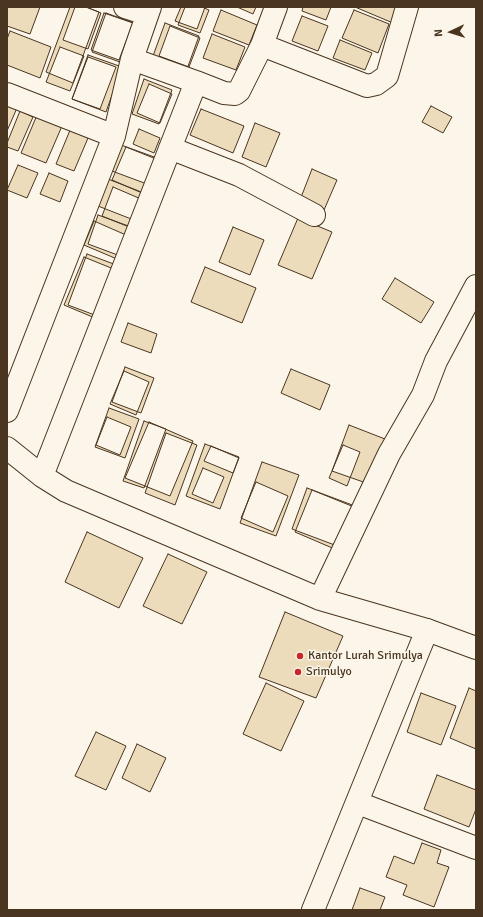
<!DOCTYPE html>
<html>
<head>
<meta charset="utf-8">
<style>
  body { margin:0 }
  #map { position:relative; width:483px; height:917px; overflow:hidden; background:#fbf6e9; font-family:Signika,sans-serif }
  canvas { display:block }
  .frame { position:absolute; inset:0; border:8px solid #4a3520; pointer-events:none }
  .north { position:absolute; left:431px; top:12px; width:40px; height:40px; -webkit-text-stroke:3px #fbf6e9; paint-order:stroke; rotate:266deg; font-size:11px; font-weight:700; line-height:16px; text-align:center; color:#4a3520 }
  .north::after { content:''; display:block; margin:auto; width:14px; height:18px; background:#4a3520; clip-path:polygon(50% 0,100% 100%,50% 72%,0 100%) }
</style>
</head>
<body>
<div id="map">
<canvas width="483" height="917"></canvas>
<div class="frame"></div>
<div class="north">N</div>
</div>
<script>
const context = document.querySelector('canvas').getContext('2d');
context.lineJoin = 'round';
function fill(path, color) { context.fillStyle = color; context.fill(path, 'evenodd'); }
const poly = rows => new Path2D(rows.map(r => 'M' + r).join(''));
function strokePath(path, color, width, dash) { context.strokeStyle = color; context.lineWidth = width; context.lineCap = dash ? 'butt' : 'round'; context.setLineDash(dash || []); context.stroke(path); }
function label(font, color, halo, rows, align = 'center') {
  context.font = font + ' Signika,sans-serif'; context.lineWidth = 3; context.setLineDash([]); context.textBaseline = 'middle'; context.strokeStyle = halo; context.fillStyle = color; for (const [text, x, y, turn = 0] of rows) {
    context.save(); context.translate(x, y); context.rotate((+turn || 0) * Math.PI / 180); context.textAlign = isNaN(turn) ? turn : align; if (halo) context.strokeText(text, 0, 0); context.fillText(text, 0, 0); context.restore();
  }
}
const building = poly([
  [7,7,40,7,30,34,7,26,7,7],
  [70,7,86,7,99,12,73,83,46,72,70,7],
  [75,7,86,7,101,13,88,49,63,40,75,7],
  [181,7,205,7,197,29,175,21,181,7],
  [185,7,202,7,209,10,200,33,178,25,185,7],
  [237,7,256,7,253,14,237,7],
  [303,7,331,7,326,20,302,11,303,7],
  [355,7,399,7,393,23,355,7],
  [221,10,257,25,249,45,213,31,221,10],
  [354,10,389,24,378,53,342,38,354,10],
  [104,13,133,23,119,60,91,50,104,13],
  [106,13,134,23,120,62,92,52,106,13],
  [302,16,328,26,318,51,292,41,302,16],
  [165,23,199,36,187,69,153,56,165,23],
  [170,26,200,38,189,67,159,56,170,26],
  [10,31,51,47,40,78,7,65,7,39,10,31],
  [212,34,245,47,236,70,203,58,212,34],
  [340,40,372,53,365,70,333,58,340,40],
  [60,47,84,56,70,91,46,82,60,47],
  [88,55,122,67,106,112,72,99,88,55],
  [88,57,116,67,100,109,72,99,88,57],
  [144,79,172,90,159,124,132,114,144,79],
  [149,84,172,94,160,123,137,113,149,84],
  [7,104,17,108,7,131,7,104],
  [431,106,452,117,443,133,422,122,431,106],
  [201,109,244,126,233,153,190,135,201,109],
  [20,111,33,117,18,151,7,147,7,143,20,111],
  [37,115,62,126,46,163,21,153,37,115],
  [73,123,91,131,74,171,56,164,73,123],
  [255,123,280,133,266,167,242,157,255,123],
  [139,129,160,138,154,153,133,144,139,129],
  [121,145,157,158,147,184,112,171,121,145],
  [126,147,156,159,142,193,112,180,126,147],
  [18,165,38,173,27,198,7,190,18,165],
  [312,169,337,180,324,210,300,200,312,169],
  [49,173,68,181,60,202,40,194,49,173],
  [108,179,149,195,139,222,98,206,108,179],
  [113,187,141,199,129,227,102,216,113,187],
  [98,215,134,228,123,257,88,244,98,215],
  [298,218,332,232,312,279,278,265,298,218],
  [94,221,126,235,117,259,84,245,94,221],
  [233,227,264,240,250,275,219,262,233,227],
  [87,254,119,266,100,317,68,305,87,254],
  [84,257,116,270,95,318,64,305,84,257],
  [205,267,256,288,242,323,191,302,205,267],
  [395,278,434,302,421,323,382,299,395,278],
  [128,323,157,334,151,353,121,342,128,323],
  [125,367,154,378,141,413,112,402,125,367],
  [291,369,330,385,320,410,281,393,291,369],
  [124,371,149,382,136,415,110,404,124,371],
  [109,408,139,419,125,458,95,447,109,408],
  [107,417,131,427,120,455,96,445,107,417],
  [144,421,166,429,144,488,123,481,144,421],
  [149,422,193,441,170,496,125,478,149,422],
  [349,425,385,439,369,484,332,471,349,425],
  [166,433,197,445,175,505,145,493,166,433],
  [205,444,239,457,220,509,186,496,205,444],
  [343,445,360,452,347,486,329,478,343,445],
  [211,446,239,458,233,473,204,461,211,446],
  [262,462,299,475,276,536,240,523,262,462],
  [203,468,224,477,213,503,192,494,203,468],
  [256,482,288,496,273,532,241,518,256,482],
  [307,488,355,506,340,547,292,529,307,488],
  [312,490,354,507,337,550,295,532,312,490],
  [87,532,143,558,119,608,65,582,87,532],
  [168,554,207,572,182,624,143,606,168,554],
  [285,612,343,636,316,698,259,677,285,612],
  [266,683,304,701,281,751,243,734,266,683],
  [469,688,476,691,476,749,450,738,469,688],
  [421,693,456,706,441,745,407,732,421,693],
  [96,732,126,746,106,790,75,776,96,732],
  [137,744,166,758,150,792,122,778,137,744],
  [437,775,476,790,476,809,469,827,424,809,437,775],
  [422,843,441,850,437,863,449,867,434,907,403,895,407,885,386,877,394,856,414,864,422,843],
  [360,888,385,897,380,910,352,910,360,888]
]);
fill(building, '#ecdcbc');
strokePath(building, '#4a3520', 1);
const street = poly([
  [125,7,147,14],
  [150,7,132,59,196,82],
  [262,45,276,7],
  [7,94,114,136],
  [170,148,239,175,314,215],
  [7,411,114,136,132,59],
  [7,448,42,476,66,491,320,599,427,630],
  [42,476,196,82,224,93,235,94,239,91,262,45,367,86,376,84,387,76,407,7],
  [320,599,389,454,423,395,436,361,476,286],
  [358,803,476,848]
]);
const secondary = poly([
  [313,910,427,630,476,648]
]);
strokePath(street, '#4a3520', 24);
strokePath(secondary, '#4a3520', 24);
strokePath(street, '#fbf6e9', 22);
strokePath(secondary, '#fbf6e9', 22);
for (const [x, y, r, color] of [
  [300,656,4,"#c62828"],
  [298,672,4,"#c62828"]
]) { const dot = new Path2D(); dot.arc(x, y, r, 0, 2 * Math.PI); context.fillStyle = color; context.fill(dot); strokePath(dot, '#fbf6e9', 1.5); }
label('12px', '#4a3520', '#fbf6e9', [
  ["Kantor Lurah Srimulya",308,656],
  ["Srimulyo",306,672]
], 'left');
</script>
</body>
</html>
